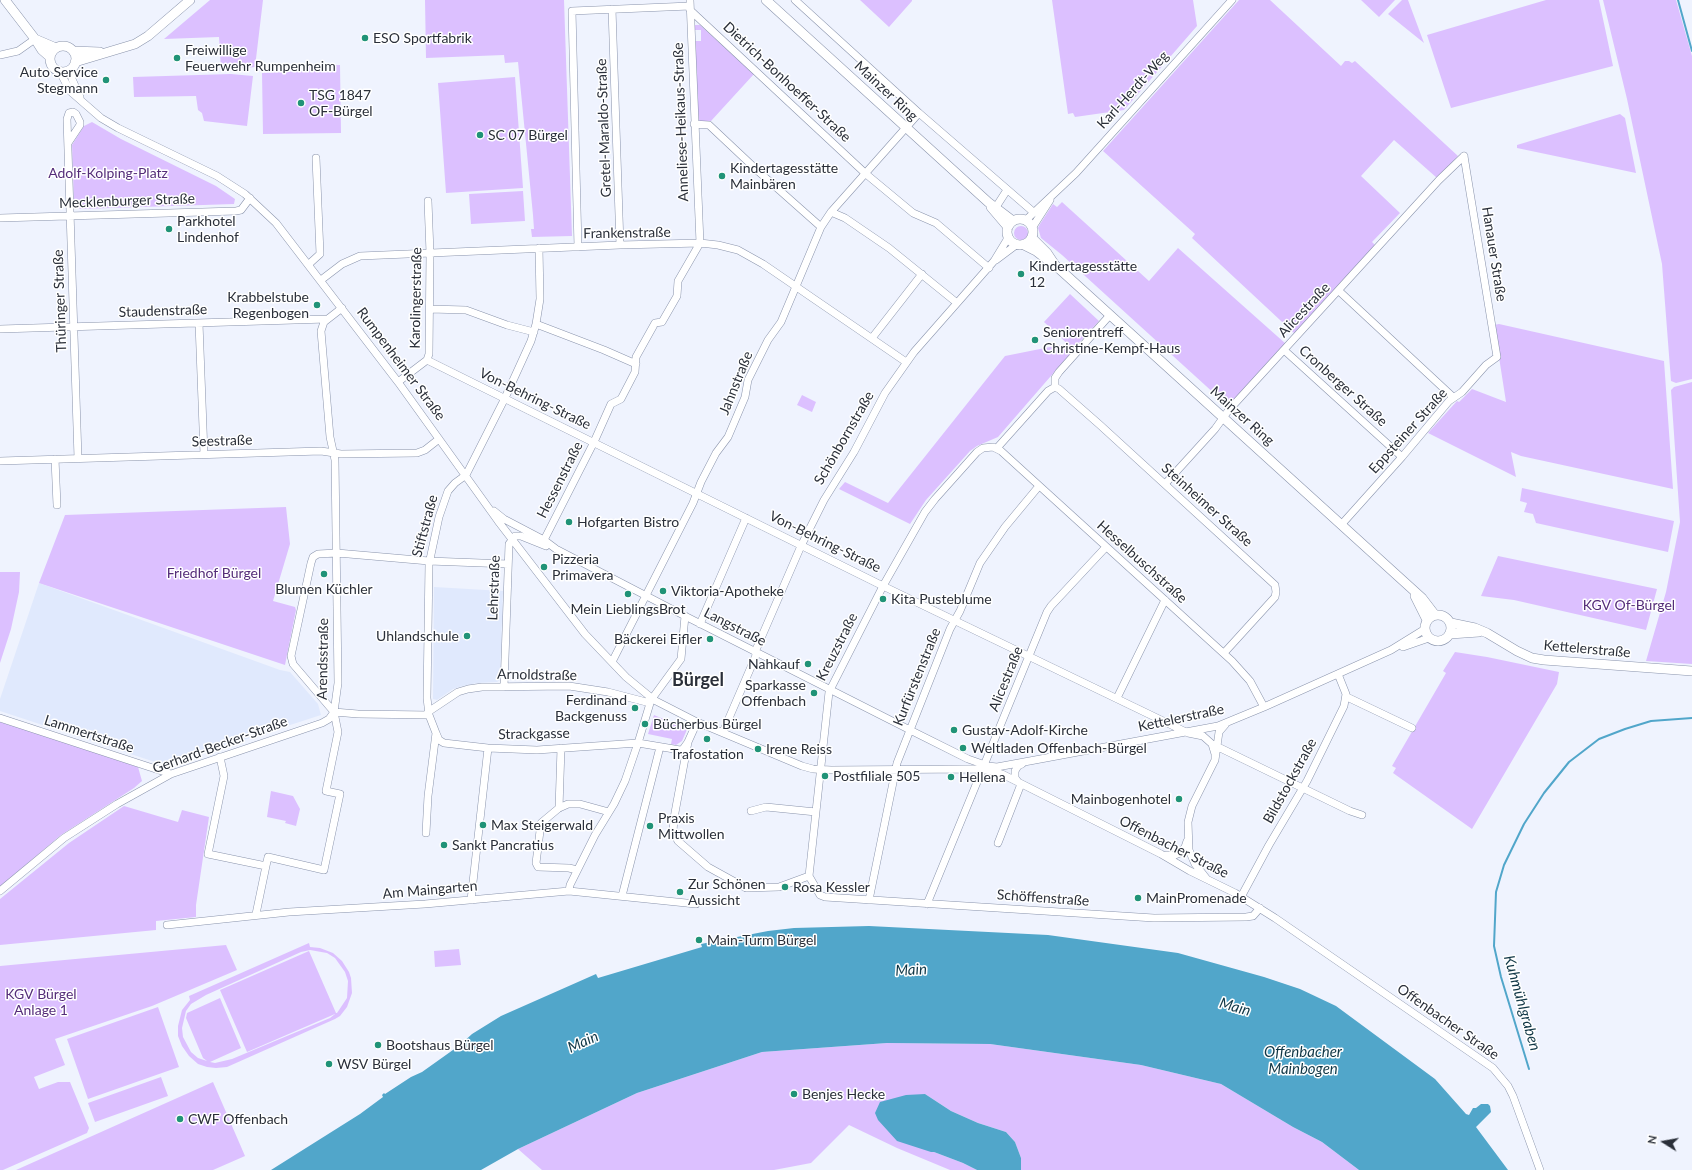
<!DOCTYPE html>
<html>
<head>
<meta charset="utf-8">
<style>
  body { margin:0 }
  #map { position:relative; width:1692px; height:1170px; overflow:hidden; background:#eff3fe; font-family:Lato,sans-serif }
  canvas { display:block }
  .north { position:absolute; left:1644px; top:1122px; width:40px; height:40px; -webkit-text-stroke:3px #fff; paint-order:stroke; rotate:281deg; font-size:11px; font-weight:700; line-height:16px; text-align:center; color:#2a2f39 }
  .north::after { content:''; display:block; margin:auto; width:14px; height:18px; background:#2a2f39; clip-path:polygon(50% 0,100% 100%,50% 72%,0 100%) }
</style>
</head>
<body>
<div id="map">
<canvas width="1692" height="1170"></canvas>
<div class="north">N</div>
</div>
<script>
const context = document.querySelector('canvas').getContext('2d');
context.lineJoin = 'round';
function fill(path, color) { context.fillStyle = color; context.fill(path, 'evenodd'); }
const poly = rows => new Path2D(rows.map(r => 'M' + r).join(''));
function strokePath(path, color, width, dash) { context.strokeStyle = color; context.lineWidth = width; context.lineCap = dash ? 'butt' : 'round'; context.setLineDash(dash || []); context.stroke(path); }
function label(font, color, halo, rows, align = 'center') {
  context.font = font + ' Lato,sans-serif'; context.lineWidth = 3; context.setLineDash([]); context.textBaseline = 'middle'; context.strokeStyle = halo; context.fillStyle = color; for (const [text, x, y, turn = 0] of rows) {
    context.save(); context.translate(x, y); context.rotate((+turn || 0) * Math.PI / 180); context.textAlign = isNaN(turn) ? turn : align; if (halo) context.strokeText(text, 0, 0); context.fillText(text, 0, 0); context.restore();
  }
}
fill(poly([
  [39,583,280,670,290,672,318,704,321,715,182,760,169,764,158,763,0,711,0,699],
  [434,587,503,591,500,680,497,682,477,683,462,686,453,689,437,700,433,699]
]), '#e0e9fd');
fill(poly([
  [210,0,263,0,255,67,221,70,219,37,164,39],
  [425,0,564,0,572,236,532,237,531,229,534,229,533,215,518,62,505,63,504,55,426,58],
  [860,0,912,0,912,1,889,27],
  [1052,0,1193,0,1197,26,1124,110,1075,117,1073,113,1068,114],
  [1239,0,1270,0,1341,66,1345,61,1349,61,1352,63,1355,61,1458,156,1437,178,1394,140,1361,176,1400,213,1372,242,1376,246,1295,334,1192,238,1195,234,1103,151],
  [1361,0,1395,0,1379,17],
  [1402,0,1408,0,1424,43,1388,14],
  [1546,0,1599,0,1613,66,1451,108,1427,35],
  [1603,0,1676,0,1692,56,1692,379,1676,383,1671,381,1662,264,1627,99],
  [695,25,700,25,754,74,711,121,701,122,698,119,695,41,701,41,701,30,694,30],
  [340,65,341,133,263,134,262,73,305,71,305,66],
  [231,74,253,76,247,126,204,121,202,113,198,110,196,96,134,97,133,77],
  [515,77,523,188,446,193,438,83],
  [1620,114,1625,118,1636,173,1517,148,1517,145],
  [92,122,121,139,216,186,235,199,234,204,80,209,74,203,72,145,84,126],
  [523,191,525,221,471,224,469,194],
  [1062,202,1149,281,1178,248,1286,344,1228,406,1062,255,1041,238,1038,228,1040,224,1053,204,1057,207],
  '1014 233a7 7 0 1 1 14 0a7 7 0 1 1-14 0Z',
  [1070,294,1099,321,1073,349,1044,322],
  [1499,324,1664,361,1673,489,1521,456,1511,452,1516,477,1428,433,1457,401,1459,402,1472,389,1506,402,1494,325],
  [1060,345,1070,354,998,437,977,446,970,451,926,500,910,524,839,489,845,482,888,503,1005,356],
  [1692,382,1692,664,1646,661,1666,592,1680,522,1671,390,1674,387],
  [802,395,816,402,812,412,797,405],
  [1522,488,1674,521,1668,552,1536,523,1533,514,1524,512,1527,503,1520,501],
  [286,507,290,544,273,601,295,607,296,610,285,665,39,583,65,515],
  [1498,556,1657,589,1646,630,1514,600,1481,596],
  [0,572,20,572,19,592,11,629,0,663],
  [1455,652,1487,657,1559,672,1557,684,1472,829,1393,773,1396,768,1392,766,1446,673,1443,671],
  [654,715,680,726,682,722,689,725,682,741,676,745,671,744,672,739,648,734],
  [0,720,138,767,142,781,134,788,61,835,0,887],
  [271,791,293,796,300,809,296,826,285,823,286,821,267,817],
  [124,806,178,822,182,810,209,817,196,905,196,917,156,921,156,930,0,945,0,899,69,843],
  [309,943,310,947,320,948,333,953,342,961,349,972,351,978,352,993,347,1007,340,1016,335,1019,227,1067,216,1068,207,1067,198,1064,189,1056,182,1046,178,1036,178,1026,182,1010,190,1000,189,996],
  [310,950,327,953,335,958,345,972,348,981,347,998,337,1013,336,1013,309,951,220,990,247,1052,335,1014,330,1018,232,1059,215,1063,210,1062,241,1048,220,998,187,1013,186,1018,203,1058,207,1061,198,1058,191,1052,183,1037,182,1028,186,1011,191,1004,206,995,301,952],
  [226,945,237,970,152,1006,55,1039,65,1065,34,1077,39,1089,58,1082,70,1082,89,1128,87,1133,3,1170,0,1170,0,966],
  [459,949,461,965,435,967,434,951],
  [158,1007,179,1067,88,1099,67,1039],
  [887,1043,990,1044,1141,1065,1221,1084,1293,1127,1322,1142,1359,1170,1021,1170,1021,1158,1015,1142,1006,1132,978,1123,951,1111,925,1094,931,1152,934,1152,963,1163,977,1170,950,1170,897,1148,849,1125,811,1163,774,1170,542,1170,518,1149,637,1093,762,1052],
  [161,1077,168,1096,95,1122,88,1103],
  [213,1082,245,1156,213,1170,16,1170]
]), '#dcc0ff');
fill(poly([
  [869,926,1048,935,1178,953,1264,977,1300,989,1336,1006,1435,1079,1466,1114,1469,1115,1473,1108,1476,1108,1481,1104,1488,1104,1490,1106,1491,1112,1476,1127,1508,1170,1359,1170,1322,1142,1293,1127,1221,1084,1141,1065,990,1044,887,1043,762,1052,637,1093,518,1149,481,1170,271,1170,360,1114,383,1097,382,1095,384,1093,385,1094,411,1077,422,1072,460,1045,472,1034,501,1016,596,974,598,978,702,947,701,944,768,931,794,928],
  [925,1094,951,1111,978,1123,1006,1132,1015,1142,1021,1158,1021,1170,977,1170,963,1163,934,1152,931,1152,897,1141,878,1120,875,1113,880,1102,906,1095]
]), '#51a6ca');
strokePath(poly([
  [1678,0,1692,51],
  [1529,1069,1501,977,1494,946,1496,892,1504,865,1524,824,1544,793,1569,762,1599,739,1625,729,1651,721,1692,718]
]), '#51a6ca', 2);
const minor = poly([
  [795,0,919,113,1031,210],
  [612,9,620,245],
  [690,10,866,174,913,213,936,223,989,268],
  [0,55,18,51,35,39],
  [71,69,72,79,80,97],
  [60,72,70,91,101,118,118,128,217,176,245,194,276,223,398,382,498,521,585,634,626,677,654,700,697,722,802,766,813,769,831,770,974,769,993,771,1002,774,1161,854,1190,871,1235,893,1275,918,1493,1068,1508,1086,1513,1096,1540,1170],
  [694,124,709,125,759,172,821,227],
  [68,143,80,125,80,122,76,114,73,112,69,113,67,119,78,458],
  [996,207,1007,190],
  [831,212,845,218,889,248,957,303],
  [0,218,236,211,241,210,250,198],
  [1026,220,1076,173,1232,0],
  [1032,228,1050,200],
  [578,247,572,11,690,6],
  [996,260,1016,245],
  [309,264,320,254,316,158],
  [321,280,342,264,360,256,620,245,700,243,718,245,738,250,763,264,906,362],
  [1339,291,1453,397],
  [430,309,466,310,507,325,534,332],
  [199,323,204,454],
  [536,324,604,350,636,364],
  [0,329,327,319],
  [872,338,922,274],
  [1284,350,1402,457],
  [427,360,883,586,1188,733,1203,736,1212,744,1215,754,1215,760],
  [398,382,427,360,429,354,430,253,428,201],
  [1055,387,1055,378,1059,372,1110,315],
  [997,448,1048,391,1055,387,1059,389,1100,425,1275,585,1276,592,1275,597,1224,653],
  [55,459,57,505],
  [0,461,321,451,341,454,417,453,425,450,439,439],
  [1165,484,1215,429,1228,411,1439,180,1464,156],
  [494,511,504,519,544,540,556,549,685,616,910,730,968,759,988,766,997,767,1035,760,1218,726,1264,707,1391,650,1425,629],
  [1341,525,1402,457,1449,401,1462,392,1486,365,1497,357,1464,156],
  [542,544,594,442,611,404,621,399,635,372,636,357,655,323,662,322,677,296,678,281,700,243,690,0],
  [685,616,681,659,651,700,638,743,680,750,683,749,688,742,697,722],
  [700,624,746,518],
  [1403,647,1429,638],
  [755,652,801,546,824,500,854,452,885,393,914,352,994,261,1008,238],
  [612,662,693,503,701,482,716,453,728,437,745,397,748,380,768,340,781,322,821,227,831,212,919,113],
  [504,687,509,544,515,536,521,536,546,546],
  [1347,697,1412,728],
  [1117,698,1165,600],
  [334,712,338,683,335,460,330,437,321,331,324,322,342,308],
  [428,712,458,692,468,689,482,687,569,686,608,692,650,703],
  [0,718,171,774],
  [723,732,757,653],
  [436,733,439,740,444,743,488,748,537,750,638,743,625,781,614,804,595,835,570,885,569,891],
  [688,742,674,818,673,832,678,841,708,867,746,888,779,887,809,876],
  [1214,745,1350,811,1362,815],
  [220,757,224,776,208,854,266,866,256,914],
  [1019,783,1015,778,1015,771,1018,766,1022,764],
  [559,808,561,748],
  [751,811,766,807,816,812],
  [426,833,428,796,436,733,429,715,427,698,429,564,439,517,448,491,455,483,466,475,505,398,531,341,536,324,540,299,539,248],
  [998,843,1021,784],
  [1166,855,1175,855,1180,853,1185,847,1187,841],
  [266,866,268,857,324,870,340,794,326,791,338,732,334,712,293,664,291,656,311,563,313,557,318,554,337,553,429,561,508,564],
  [577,870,569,868,538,867,536,863,541,823,559,808,568,804,580,804,609,812],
  [1206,878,1195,864,1189,850,1188,822,1192,806,1215,760,1219,732,1225,725],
  [0,891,64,838,117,804,171,774,322,723,329,719,334,712,358,714,429,715],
  [622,896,660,747],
  [1241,897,1269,845,1307,781,1344,706,1346,694,1338,674],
  [471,900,488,748],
  [869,900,897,763,950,629,960,611,980,563,1005,527,1039,486],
  [927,904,1047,612,1051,606,1106,547],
  [1260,908,1253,916,1246,917,1154,918,825,897,820,895,809,876,829,692,883,586,925,512,935,499,977,452,983,448,993,447,1001,451,1232,661,1250,681,1264,707],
  [167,925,289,912,425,904,569,891,696,904]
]);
const tertiary = poly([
  [5,0,35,39,42,50,50,57],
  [766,0,988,202,1013,221],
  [35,39,56,48],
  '50 59a13 13 0 1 1 26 0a13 13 0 1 1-26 0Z',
  [73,51,100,52],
  [75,62,135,44,148,36,190,0],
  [991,207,1008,227],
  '1007 232a13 13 0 1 1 26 0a13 13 0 1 1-26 0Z',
  [1032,238,1047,253,1055,265,1422,598,1435,615],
  [1024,245,1036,251,1049,261],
  [1415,596,1427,620],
  '1425 628a13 13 0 1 1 26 0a13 13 0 1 1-26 0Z',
  [1451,623,1475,628,1487,633,1517,651,1532,658,1544,660,1692,671],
  [1450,634,1479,632]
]);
strokePath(minor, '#8a94ac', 8);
strokePath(tertiary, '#8a94ac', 10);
strokePath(minor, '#fff', 7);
strokePath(tertiary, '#fff', 9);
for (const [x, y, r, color] of [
  [365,38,4,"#209377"],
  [177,58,4,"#209377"],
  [106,80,4,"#209377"],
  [301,103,4,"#209377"],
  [480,135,4,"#209377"],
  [722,176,4,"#209377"],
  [169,229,4,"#209377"],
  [1021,274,4,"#209377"],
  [317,305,4,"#209377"],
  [1035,340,4,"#209377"],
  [569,522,4,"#209377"],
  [544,567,4,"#209377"],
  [324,574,4,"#209377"],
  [663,591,4,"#209377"],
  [628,594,4,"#209377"],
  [883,599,4,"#209377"],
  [467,636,4,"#209377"],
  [710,639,4,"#209377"],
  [808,664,4,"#209377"],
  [814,693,4,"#209377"],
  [635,708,4,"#209377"],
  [645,724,4,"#209377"],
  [954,730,4,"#209377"],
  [707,739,4,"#209377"],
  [963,748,4,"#209377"],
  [758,749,4,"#209377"],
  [825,776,4,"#209377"],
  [951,777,4,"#209377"],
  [1179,799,4,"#209377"],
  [483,825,4,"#209377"],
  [650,826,4,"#209377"],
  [444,845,4,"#209377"],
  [785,887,4,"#209377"],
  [680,892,4,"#209377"],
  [1138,898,4,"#209377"],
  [699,940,4,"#209377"],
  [378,1045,4,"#209377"],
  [329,1064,4,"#209377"],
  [794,1094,4,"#209377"],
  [180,1119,4,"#209377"]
]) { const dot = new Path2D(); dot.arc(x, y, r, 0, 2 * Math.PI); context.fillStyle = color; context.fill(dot); strokePath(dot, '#fff', 1.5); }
label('14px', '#2a2f39', '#fff', [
  ["ESO Sportfabrik",373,38],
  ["Freiwillige",185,50],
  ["Feuerwehr Rumpenheim",185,66],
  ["Auto Service",98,72,"right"],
  ["Stegmann",98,88,"right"],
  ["TSG 1847",309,95],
  ["OF-Bürgel",309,111],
  ["SC 07 Bürgel",488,135],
  ["Kindertagesstätte",730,168],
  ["Mainbären",730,184],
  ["Parkhotel",177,221],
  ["Lindenhof",177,237],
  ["Kindertagesstätte",1029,266],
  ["12",1029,282],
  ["Krabbelstube",309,297,"right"],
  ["Regenbogen",309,313,"right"],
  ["Seniorentreff",1043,332],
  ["Christine-Kempf-Haus",1043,348],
  ["Hofgarten Bistro",577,522],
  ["Pizzeria",552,559],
  ["Primavera",552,575],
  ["Blumen Küchler",324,589,"center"],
  ["Viktoria-Apotheke",671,591],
  ["Kita Pusteblume",891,599],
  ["Mein LieblingsBrot",628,609,"center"],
  ["Uhlandschule",459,636,"right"],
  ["Bäckerei Eifler",702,639,"right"],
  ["Nahkauf",800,664,"right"],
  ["Sparkasse",806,685,"right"],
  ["Offenbach",806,701,"right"],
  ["Ferdinand",627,700,"right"],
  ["Backgenuss",627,716,"right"],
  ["Bücherbus Bürgel",653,724],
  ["Gustav-Adolf-Kirche",962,730],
  ["Weltladen Offenbach-Bürgel",971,748],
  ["Irene Reiss",766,749],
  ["Trafostation",707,754,"center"],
  ["Postfiliale 505",833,776],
  ["Hellena",959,777],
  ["Mainbogenhotel",1171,799,"right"],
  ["Praxis",658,818],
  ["Mittwollen",658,834],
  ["Max Steigerwald",491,825],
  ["Sankt Pancratius",452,845],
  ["Zur Schönen",688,884],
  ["Aussicht",688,900],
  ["Rosa Kessler",793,887],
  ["MainPromenade",1146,898],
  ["Main-Turm Bürgel",707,940],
  ["Bootshaus Bürgel",386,1045],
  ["WSV Bürgel",337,1064],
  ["Benjes Hecke",802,1094],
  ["CWF Offenbach",188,1119]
], 'left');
label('14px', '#2a2f39', '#fff', [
  ["Dietrich-Bonhoeffer-Straße",787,82,43],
  ["Karl-Herdt-Weg",1133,90,-48],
  ["Mainzer Ring",886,91,43],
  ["Anneliese-Heikaus-Straße",681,122,-92],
  ["Gretel-Maraldo-Straße",604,128,-92],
  ["Mecklenburger Straße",127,201,-2],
  ["Frankenstraße",627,233,-1],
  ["Hanauer Straße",1494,254,81],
  ["Karolingerstraße",416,298,-89],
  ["Thüringer Straße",60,301,-92],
  ["Alicestraße",1304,310,-47],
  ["Staudenstraße",163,311,-2],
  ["Rumpenheimer Straße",401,364,53],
  ["Jahnstraße",736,383,-68],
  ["Cronberger Straße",1343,386,42],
  ["Von-Behring-Straße",535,399,26],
  ["Mainzer Ring",1242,416,42],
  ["Eppsteiner Straße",1408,431,-48],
  ["Schönbornstraße",844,438,-60],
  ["Seestraße",222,441,-2],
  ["Hessenstraße",560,480,-63],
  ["Steinheimer Straße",1207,505,42],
  ["Stiftstraße",425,526,-75],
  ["Von-Behring-Straße",825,542,26],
  ["Hesselbuschstraße",1142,562,42],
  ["Lehrstraße",494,588,-88],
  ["Langstraße",735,627,27],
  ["Kreuzstraße",837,647,-63],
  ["Kettelerstraße",1587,649,5],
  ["Arendsstraße",323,659,-89],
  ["Arnoldstraße",537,675,1],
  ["Kurfürstenstraße",917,677,-68],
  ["Alicestraße",1006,679,-68],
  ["Kettelerstraße",1181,718,-12],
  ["Lammertstraße",89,734,18],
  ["Strackgasse",534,734,-1],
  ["Gerhard-Becker-Straße",220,745,-20],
  ["Bildstockstraße",1290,781,-61],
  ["Offenbacher Straße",1174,847,27],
  ["Am Maingarten",430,890,-5],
  ["Schöffenstraße",1043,898,4],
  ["Offenbacher Straße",1448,1022,35]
]);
label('14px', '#542c79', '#fff', [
  ["Adolf-Kolping-Platz",108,173],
  ["Friedhof Bürgel",214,573],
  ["KGV Of-Bürgel",1629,605],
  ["KGV Bürgel",41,994],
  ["Anlage 1",41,1010]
]);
label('italic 15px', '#103746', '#fff', [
  ["Main",911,970,-3],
  ["Kuhmühlgraben",1522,1003,74],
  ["Main",1235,1007,16],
  ["Main",583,1042,-24],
  ["Offenbacher",1303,1052],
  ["Mainbogen",1303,1069]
]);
label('bold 18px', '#2a2f39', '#fff', [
  ["Bürgel",698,680]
]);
</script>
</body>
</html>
